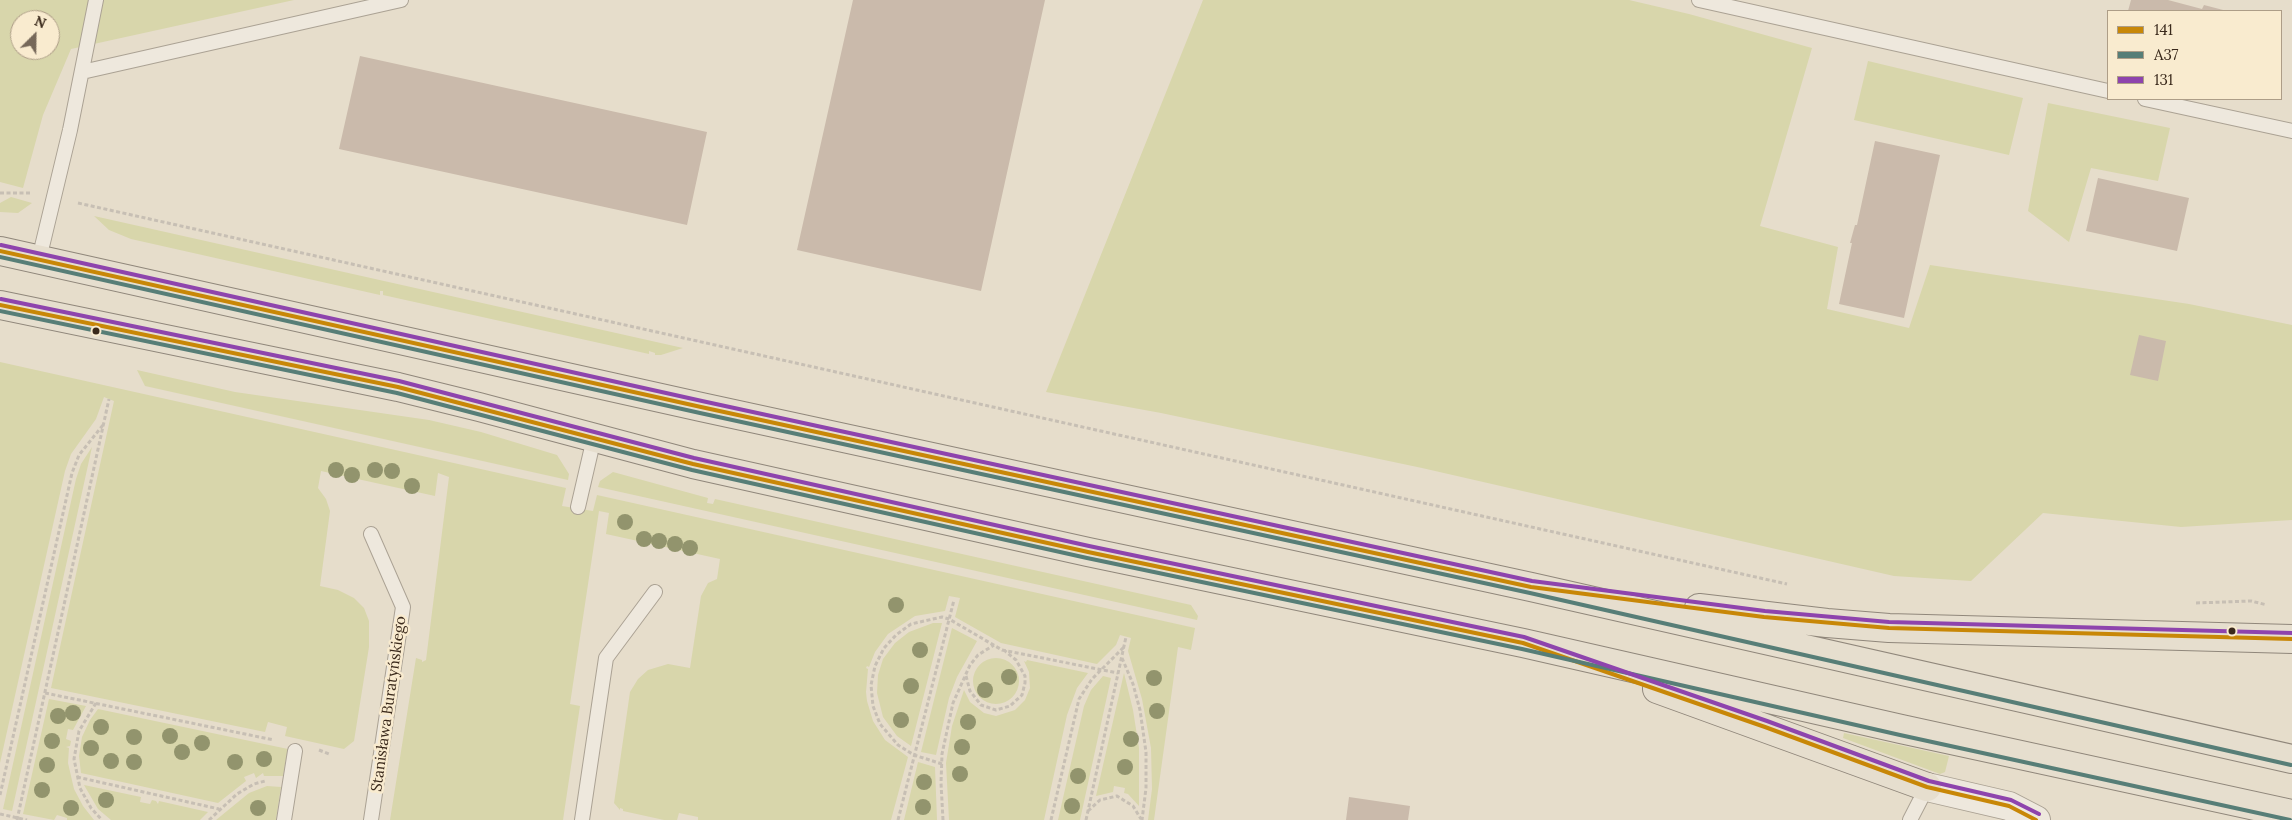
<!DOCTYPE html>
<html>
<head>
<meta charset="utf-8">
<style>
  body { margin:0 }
  #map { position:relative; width:2292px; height:820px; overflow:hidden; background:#e6ddcb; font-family:Lora,serif }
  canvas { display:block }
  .legend { position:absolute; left:2107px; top:10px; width:175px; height:90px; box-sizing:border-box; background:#f9ebcf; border:1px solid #ad9d87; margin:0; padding:6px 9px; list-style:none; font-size:15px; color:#3a291b }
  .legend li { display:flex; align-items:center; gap:10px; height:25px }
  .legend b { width:25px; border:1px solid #ad9d87 }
  .north { position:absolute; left:10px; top:10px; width:50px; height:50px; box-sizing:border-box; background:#f9ebcf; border:1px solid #ad9d87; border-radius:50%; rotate:23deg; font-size:14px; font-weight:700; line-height:20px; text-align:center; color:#3a291b }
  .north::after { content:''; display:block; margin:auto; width:18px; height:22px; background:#766859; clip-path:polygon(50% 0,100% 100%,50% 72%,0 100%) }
</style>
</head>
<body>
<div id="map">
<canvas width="2292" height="820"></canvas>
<ul class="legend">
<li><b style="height:6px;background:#c88707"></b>141</li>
<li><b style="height:6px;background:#577e77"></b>A37</li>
<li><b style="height:6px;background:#8e44ad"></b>131</li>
</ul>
<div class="north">N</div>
</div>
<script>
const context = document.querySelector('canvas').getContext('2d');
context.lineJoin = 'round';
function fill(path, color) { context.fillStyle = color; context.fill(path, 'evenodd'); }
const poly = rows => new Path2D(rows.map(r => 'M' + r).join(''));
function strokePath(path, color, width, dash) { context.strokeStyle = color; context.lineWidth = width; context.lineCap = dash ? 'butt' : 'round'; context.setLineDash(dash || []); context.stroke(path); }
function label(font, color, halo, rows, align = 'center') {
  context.font = font + ' Lora,serif'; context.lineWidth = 5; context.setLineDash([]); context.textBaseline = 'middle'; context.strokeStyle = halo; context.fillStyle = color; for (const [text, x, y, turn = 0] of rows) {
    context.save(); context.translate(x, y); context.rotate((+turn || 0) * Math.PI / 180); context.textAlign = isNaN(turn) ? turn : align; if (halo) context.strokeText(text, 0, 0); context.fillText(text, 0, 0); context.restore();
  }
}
fill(poly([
  [0,0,294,0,71,49,43,115,23,188,0,182],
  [20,20,50,20,50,50,20,50],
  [1203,0,1629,0,1689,14,1812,48,1760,226,1838,247,1827,309,1909,328,1930,265,2189,304,2292,325,2292,520,2181,527,2043,513,1971,581,1894,576,1422,468,1161,413,1046,392],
  [1868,61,2023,98,2009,155,1854,120],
  [2048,103,2170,128,2158,181,2091,168,2069,242,2028,211],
  [11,197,32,203,18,213,0,212,0,203],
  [94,216,683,348,661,355,655,355,655,353,649,351,649,354,383,295,383,291,380,291,380,295,131,239,109,230],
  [0,362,566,488,562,506,593,511,597,495,1195,628,1191,650,1178,647,1154,820,1148,820,1152,789,1151,748,1142,699,1128,651,1131,638,1120,635,1116,645,1097,664,1001,643,955,617,960,598,949,596,945,611,915,616,888,634,875,652,869,667,867,666,866,668,868,669,866,692,867,701,873,721,885,740,908,757,891,820,698,820,698,817,679,813,677,820,664,820,623,811,623,809,620,808,620,810,614,803,630,692,638,679,648,670,668,664,690,668,701,596,708,583,717,579,720,559,606,534,609,513,599,511,570,704,580,706,563,820,390,820,416,658,422,660,422,662,426,660,449,477,438,473,435,496,321,471,318,488,326,499,330,511,320,586,338,590,354,598,364,608,369,621,369,647,354,741,344,749,285,736,287,727,268,722,265,732,51,688,114,401,104,397,96,419,71,454,65,471,0,763],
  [137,370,235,392,429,420,481,432,557,455,569,474,568,480,145,386],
  [92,447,12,811,3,809,76,479,81,464],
  [613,472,708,498,707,503,713,504,715,499,1191,605,1198,616,1197,620,598,487,600,481],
  [933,623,942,623,911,746,897,736,883,717,877,693,878,675,883,659,895,643,909,632],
  [952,628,977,641,957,677,949,698,936,755,921,752],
  '973 681a23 23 0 1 1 46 0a23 23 0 1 1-46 0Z',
  [1027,660,1088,673,1077,688,1067,715,1044,820,949,820,946,763,952,726,964,690,970,702,984,713,996,716,1015,710,1025,700,1030,688,1029,672,1024,661,1026,662],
  [1124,673,1133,710,1139,748,1139,806,1128,794,1124,793,1125,788,1114,786,1113,792,1096,796],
  [1103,676,1111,678,1080,820,1058,820,1084,706,1091,690],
  [49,699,86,706,73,730,68,729,66,739,71,741,70,746,66,747,69,748,68,763,74,789,83,806,94,820,67,820,67,818,57,815,54,820,23,814],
  [98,709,288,749,283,776,264,776,263,773,256,778,254,773,244,777,246,781,218,803,81,773,79,756,82,737,90,720],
  [1844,733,1949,756,1945,772,1940,774,1843,738],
  [918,762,935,767,937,820,904,820],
  [84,785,141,797,140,802,150,804,152,800,156,801,158,804,159,801,208,812,200,820,111,820,98,809],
  [267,786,281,787,276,820,216,820,249,793]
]), '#d8d6ab');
fill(poly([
  [853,0,1045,0,981,291,797,250],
  [2131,0,2168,0,2202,9,2204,5,2227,11,2128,11],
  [360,56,707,132,687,225,339,149],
  [1875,141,1940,155,1904,318,1839,304,1852,243,1850,243,1855,225,1857,225],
  [2098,178,2189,198,2177,251,2086,231],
  [2139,335,2166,341,2158,381,2130,375],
  [1349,797,1410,806,1408,820,1346,820]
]), '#cabaab');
const lane = poly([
  [1699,0,2108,91],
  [82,72,401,0],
  [2145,99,2292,131],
  [39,259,70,130,96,0],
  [578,507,594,438],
  [284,820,295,751],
  [371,820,403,607,371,534],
  [582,820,606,658,655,592],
  [1910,820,1927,787]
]);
const street = poly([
  [1927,787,2009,806,2036,820]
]);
const primary = poly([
  [0,251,701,407,1531,587,2292,759],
  [0,305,398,387,479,407,693,464,1088,552,1523,643,1901,729,2292,814],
  [1699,608,1827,623,1889,628,2292,639],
  [1657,689,1927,787]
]);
strokePath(lane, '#aba294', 16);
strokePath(street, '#aba294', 30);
strokePath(primary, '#90877b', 30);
strokePath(poly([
  [0,193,30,193],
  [78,203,1787,584],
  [2196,603,2251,601,2267,605],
  [1122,658,1133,684,1140,710,1146,752,1146,788,1142,820],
  [966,676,970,691,981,705,996,710,1010,706,1022,695,1025,683,1025,676,1016,660,1005,651],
  [45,693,274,740],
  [96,703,79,731,74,759,80,788,91,808,102,820],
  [319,750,329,754],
  [942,764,914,755,898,745,880,724,873,706,871,685,875,666,884,648,896,635,911,624,942,617,949,619,1002,650,1118,673],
  [77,777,219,809],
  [0,795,72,473,79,455,103,425],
  [1088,811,1100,800,1117,796,1133,806,1141,819],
  [0,814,27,820],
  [17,820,109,399],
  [209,820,237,794,254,784,265,781],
  [898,820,954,600],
  [943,820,941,783,942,754,953,703,970,665,978,655,994,645],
  [1051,820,1079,699,1092,679,1124,647],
  [1086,820,1126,637]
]), '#c7bfb4', 3, [4, 2.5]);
strokePath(lane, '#eee8dd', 14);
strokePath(street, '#eee8dd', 28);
strokePath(primary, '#e6dece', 28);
strokePath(poly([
  [0,251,701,407,1531,587,1764,617,1889,628,2292,639],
  [0,305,398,387,693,464,1088,552,1523,643,1765,727,1927,787,2009,806,2036,820]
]), '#c88707', 4);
strokePath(poly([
  [0,257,700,413,1530,593,2291,765],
  [0,311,397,393,692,470,1087,558,1522,649,1900,735,2290,820]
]), '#577e77', 4);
strokePath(poly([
  [1,245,702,401,1532,581,1765,611,1889,622,2292,633],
  [1,299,399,381,694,458,1089,546,1524,637,1767,721,1929,781,2011,800,2039,814]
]), '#8e44ad', 4);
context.fillStyle = '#92946d';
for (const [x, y] of [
  [336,470],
  [375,470],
  [392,471],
  [352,475],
  [412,486],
  [625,522],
  [644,539],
  [659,541],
  [675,544],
  [690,548],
  [896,605],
  [920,650],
  [1009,677],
  [1154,678],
  [911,686],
  [985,690],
  [1157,711],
  [73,713],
  [58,716],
  [901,720],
  [968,722],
  [101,727],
  [170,736],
  [134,737],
  [1131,739],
  [52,741],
  [202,743],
  [962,747],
  [91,748],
  [182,752],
  [264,759],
  [111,761],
  [134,762],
  [235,762],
  [47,765],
  [1125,767],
  [960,774],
  [1078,776],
  [924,782],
  [42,790],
  [106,800],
  [1072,806],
  [923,807],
  [71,808],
  [258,808]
]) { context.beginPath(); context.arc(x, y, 8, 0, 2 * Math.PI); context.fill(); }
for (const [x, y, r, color] of [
  [96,331,4.5,"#3a291b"],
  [2232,631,4.5,"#3a291b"]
]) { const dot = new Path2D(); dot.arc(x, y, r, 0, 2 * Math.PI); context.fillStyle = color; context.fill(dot); strokePath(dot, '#f9ebcf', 2); }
label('15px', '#3a291b', '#f9ebcf', [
  ["Stanisława Buratyńskiego",389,704,-82]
]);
</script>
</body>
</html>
